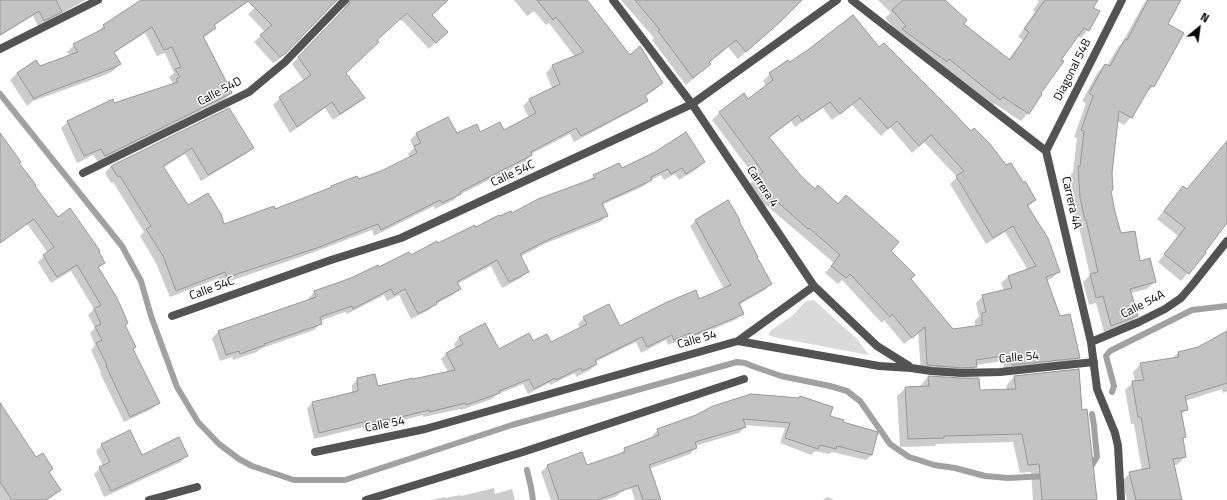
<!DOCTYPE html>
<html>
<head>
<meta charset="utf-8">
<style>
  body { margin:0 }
  #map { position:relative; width:1227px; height:500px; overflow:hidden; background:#fff; font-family:"Titillium Web",sans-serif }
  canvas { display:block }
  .north { position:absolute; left:1179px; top:8px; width:40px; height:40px; -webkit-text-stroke:3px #fff; paint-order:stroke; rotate:29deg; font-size:11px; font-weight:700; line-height:16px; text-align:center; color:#000 }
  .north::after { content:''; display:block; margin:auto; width:14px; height:18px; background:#000; clip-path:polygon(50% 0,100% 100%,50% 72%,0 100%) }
</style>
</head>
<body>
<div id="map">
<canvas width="1227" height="500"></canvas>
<div class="north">N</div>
</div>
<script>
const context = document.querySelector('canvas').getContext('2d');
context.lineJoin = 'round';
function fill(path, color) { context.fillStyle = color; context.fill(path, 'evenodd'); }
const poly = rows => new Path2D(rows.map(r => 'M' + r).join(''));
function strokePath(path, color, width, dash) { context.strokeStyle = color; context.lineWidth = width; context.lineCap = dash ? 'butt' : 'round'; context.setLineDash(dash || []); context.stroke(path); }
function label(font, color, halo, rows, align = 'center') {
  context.font = font + ' "Titillium Web",sans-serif'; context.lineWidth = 3; context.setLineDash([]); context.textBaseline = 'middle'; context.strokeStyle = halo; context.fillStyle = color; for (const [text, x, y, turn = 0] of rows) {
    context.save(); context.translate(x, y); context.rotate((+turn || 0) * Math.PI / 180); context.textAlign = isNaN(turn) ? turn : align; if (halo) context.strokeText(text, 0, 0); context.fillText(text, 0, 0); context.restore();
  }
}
fill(poly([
  [814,300,857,339,869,355,778,338,768,335,771,330,792,316,806,301]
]), '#dadada');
fill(poly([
  [0,0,86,0,38,26,33,16,0,36],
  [143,0,251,0,214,26,215,28,208,35,203,38,231,93,224,100,98,162,93,155,77,163,61,128,68,122,114,104,171,86,173,84,169,77,174,73,165,53,157,56,145,33,114,53,120,64,113,71,105,75,33,101,27,106,10,80,17,73,36,61,40,67,70,57,67,52,74,45,96,33,103,26],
  [263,0,447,0,431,15,440,38,429,49,402,20,401,21,399,19,376,41,345,73,364,98,357,104,333,120,325,108,290,133,273,105,280,98,304,81,292,64,343,12,344,6,340,1,334,2,277,61,273,63,254,42,265,32,248,14],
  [514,0,581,0,630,56,662,83,655,90,644,97,647,101,640,107,574,142,570,134,531,154,531,155,525,162,459,195,454,200,435,209,434,206,374,236,372,230,309,254,233,280,221,284,219,278,170,297,156,263,140,236,144,232,113,182,111,183,105,173,111,166,229,109,252,148,246,154,201,181,185,154,163,168,187,206,223,225,275,210,329,189,332,187,358,181,381,172,410,158,408,154,414,148,410,140,417,133,456,134,503,131,529,118,523,106,529,100,552,88,546,73,552,66,575,57,549,23,546,25,534,11,527,16],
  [621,0,801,0,770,30,738,59,728,47,709,63,710,64,686,85,652,40,654,38],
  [878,0,944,0,963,24,1008,60,1023,40,1018,37,1035,12,1033,11,1039,1,1036,0,1097,0,1092,8,1088,30,1081,38,1077,36,1060,60,1040,94,1041,94,1028,113,1021,121,995,104,992,107,899,33,885,18,891,13],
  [1146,0,1180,0,1166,24,1154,86,1146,93,1145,93,1131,117,1124,125,1117,121,1110,192,1120,234,1139,262,1155,281,1147,289,1131,293,1137,316,1130,323,1104,332,1096,303,1089,305,1083,282,1090,275,1079,227,1078,227,1073,207,1071,174,1073,172,1077,138,1074,137,1086,103,1082,101,1098,72,1105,65,1107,66,1118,47,1122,43],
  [879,48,1035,200,1028,207,1059,272,1052,278,1046,281,1059,318,1079,357,1072,364,1005,372,1003,361,976,365,976,367,969,374,921,371,918,333,904,344,884,320,882,323,842,280,838,284,825,273,834,263,766,205,764,207,747,186,756,178,712,120,719,113,744,95,748,100,766,86,763,81,770,74,790,64],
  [852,105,881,136,890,127,912,153,924,142,957,177,950,184,986,244,1005,232,1028,270,1008,277,1001,283,1004,291,983,296,976,303,979,317,975,320,975,327,952,330,910,279,889,251,815,190,801,176,769,138,791,121,795,127,823,108,832,120],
  [0,135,34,186,58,218,104,263,98,268,127,323,125,326,135,347,132,350,159,403,152,409,124,422,100,373,101,372,91,350,95,345,90,333,95,328,88,315,94,309,71,271,51,283,38,262,48,253,27,224,0,243],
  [1227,157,1227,217,1203,252,1205,253,1181,281,1158,262,1178,236,1157,219,1176,195,1183,188,1186,190],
  [703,162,697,169,679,180,675,174,664,180,661,175,651,180,644,186,602,205,607,215,600,222,544,244,520,257,528,271,521,278,502,288,491,266,457,284,459,289,453,295,434,305,429,310,411,319,399,295,387,301,384,295,347,314,345,312,320,321,321,323,314,330,260,349,257,352,233,360,232,357,220,361,212,338,218,332,308,300,308,299,314,292,410,256,500,217,512,214,588,182,594,176,621,170],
  [696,221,738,221,756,258,771,284,765,290,739,305,743,313,737,319,685,341,684,338,668,345,666,340,641,353,636,342,595,362,596,364,590,370,576,377,575,373,550,385,549,383,528,394,523,384,496,395,492,399,461,410,460,409,423,417,423,415,383,425,383,424,363,429,363,427,314,439,307,409,312,403,352,394,352,385,358,379,377,387,448,372,441,359,447,353,456,349,454,344,459,338,485,325,498,350,532,343,551,343,580,328,578,324,584,318,620,328,699,300,724,289,690,226],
  [1227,332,1227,391,1223,393,1222,389,1185,401,1187,409,1181,415,1185,437,1182,439,1185,457,1177,465,1173,465,1181,500,1127,500,1122,481,1130,473,1142,471,1134,424,1131,424,1125,390,1133,382,1135,382,1133,372,1141,364,1172,359,1178,353,1198,348],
  [928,377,979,391,1007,390,1006,386,1014,377,1081,411,1096,500,1033,500,1031,472,1020,473,1013,442,936,444,935,446,900,447,897,396,906,388,920,387,920,386],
  [800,397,829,417,842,423,872,455,866,460,832,452,829,454,815,451,811,455,780,443,785,428,744,425,745,427,739,433,695,446,696,448,690,454,649,469,657,500,635,500,627,476,623,490,617,496,606,500,551,500,541,472,547,466,582,454,586,467,619,455,625,449,653,439,652,436,658,430,798,399],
  [0,411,48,473,60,490,47,500,1,500,0,499],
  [102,445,142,456,187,455,181,462,104,497,94,474,100,468,103,466,96,451],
  [494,488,495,494,512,489,515,500,431,500,445,497,445,498,461,495,461,496],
  [827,497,834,500,823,500]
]), '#0003');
strokePath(poly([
  [0,94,122,246,141,281,151,316,177,387,198,422,219,444,239,459,252,466,294,480,345,480,512,425,737,362,745,363,752,366,781,376,830,386,847,391,860,401,890,444,909,457,919,460,934,465,955,468,985,476,1008,478,1047,476],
  [1112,392,1114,386,1106,356,1110,351,1192,310,1227,306],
  [1087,468,1092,465,1097,457,1094,426,1092,414],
  [527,470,531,487,533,500]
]), '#a1a1a1', 6);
const building = poly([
  [0,0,56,0,62,12,44,21,39,11,0,35,0,0],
  [141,0,337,0,285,54,280,57,260,35,272,25,248,1,214,25,216,28,203,36,232,93,105,156,101,149,84,156,67,121,113,99,114,103,178,82,176,79,180,77,175,69,181,67,172,47,164,50,152,27,114,52,121,64,113,68,41,95,34,99,17,73,36,60,40,66,78,52,73,44,105,28,103,25,141,0],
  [350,0,448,0,432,15,448,32,436,43,407,13,377,40,379,42,346,73,365,98,340,114,332,102,297,127,279,97,311,75,298,57,349,4,350,0],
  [537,0,587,0,630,55,640,46,663,83,645,95,648,101,601,126,581,136,576,128,531,152,532,155,460,192,461,194,442,203,440,200,381,230,378,224,317,248,240,273,227,278,225,272,176,291,163,256,146,229,151,226,120,176,118,177,111,166,229,108,254,148,208,175,192,148,163,166,188,205,208,193,221,214,224,224,274,206,275,209,332,187,331,186,357,176,359,179,381,171,417,153,414,146,421,143,416,133,448,117,457,133,477,124,480,132,500,122,504,130,536,113,529,99,560,84,552,65,584,52,556,17,553,20,537,0],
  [635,0,802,0,779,23,746,52,736,40,709,62,711,64,693,78,658,31,660,30,635,0],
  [903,0,945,0,967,20,964,24,1010,60,1029,32,1024,29,1045,0,1098,0,1093,8,1100,11,1089,31,1084,28,1061,60,1064,61,1041,93,1042,94,1029,114,1003,97,1000,100,949,59,947,62,902,29,906,26,892,10,903,0],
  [1148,0,1181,0,1168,24,1184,33,1154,87,1151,85,1132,118,1119,111,1112,173,1113,190,1111,191,1115,212,1121,233,1135,231,1140,261,1150,258,1156,282,1130,289,1138,316,1111,326,1103,296,1096,298,1090,274,1098,272,1086,220,1085,220,1080,198,1078,166,1080,166,1084,131,1081,130,1093,96,1089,93,1105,64,1110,66,1125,39,1127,40,1148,0],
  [853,15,879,47,884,43,951,110,971,131,974,128,990,144,1006,165,1011,163,1023,182,1025,181,1036,200,1027,205,1048,238,1060,272,1046,277,1060,316,1070,314,1080,358,1012,365,1010,355,976,360,977,367,962,368,927,365,925,327,912,338,892,314,890,317,850,274,846,278,831,266,840,255,809,228,808,229,774,199,771,201,754,179,763,172,719,112,744,93,748,99,773,80,769,73,788,60,790,62,809,49,853,15],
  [860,98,888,129,897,121,919,146,931,135,964,171,956,176,993,238,1013,226,1036,266,1008,276,1012,288,982,295,986,312,982,313,982,325,953,329,911,279,915,275,891,251,899,242,846,195,838,204,818,185,815,189,801,176,769,137,798,115,802,121,830,102,840,114,860,98],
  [686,132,705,162,686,174,682,168,671,174,668,169,651,177,652,180,602,203,608,216,552,238,520,254,529,272,509,282,497,260,457,282,461,289,436,302,437,304,418,314,405,289,394,295,391,289,353,309,352,306,320,317,322,324,264,344,265,345,240,354,239,351,226,355,218,331,316,297,314,291,351,278,378,265,379,267,409,252,411,255,437,241,438,243,475,225,476,227,499,215,500,216,511,211,512,213,538,199,595,178,593,175,619,163,622,168,655,152,686,132],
  [0,133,21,162,19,163,36,185,35,186,58,217,70,208,100,251,99,252,105,263,98,267,117,298,128,323,125,325,136,347,133,349,160,403,130,417,106,366,107,365,96,343,102,340,95,327,101,324,94,309,101,305,77,265,57,277,43,255,54,247,34,219,0,243,0,133],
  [1227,141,1227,223,1205,252,1206,253,1189,274,1164,254,1185,228,1164,211,1183,186,1187,189,1227,141],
  [728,200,740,220,739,221,758,257,757,257,772,284,739,303,744,314,691,336,690,333,674,340,672,335,647,347,642,337,595,360,597,364,582,371,581,368,556,380,555,378,534,389,529,379,499,391,500,393,466,405,466,403,429,412,429,410,389,420,388,419,369,423,368,421,319,433,312,402,358,391,357,378,375,374,378,386,413,378,413,379,455,370,446,353,463,344,459,337,485,323,499,349,529,333,533,341,547,334,551,342,587,324,583,317,609,304,620,326,665,303,696,290,699,299,731,285,695,220,728,200],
  [1227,331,1227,383,1185,396,1188,410,1181,411,1186,437,1183,438,1186,457,1173,459,1182,500,1136,500,1129,472,1150,468,1141,417,1138,417,1132,381,1144,380,1140,363,1179,357,1178,352,1198,347,1227,331],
  [1079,369,1082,410,1087,409,1097,500,1042,500,1039,464,1028,465,1022,434,944,436,944,438,908,439,905,387,929,386,928,376,962,378,979,378,980,390,1016,389,1014,376,1079,369],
  [751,394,799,398,800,396,833,407,830,416,844,420,843,422,878,432,872,455,837,446,836,449,820,445,818,449,785,438,790,423,743,419,746,427,695,442,697,448,649,465,661,500,643,500,638,485,597,500,559,500,547,465,582,452,587,465,625,452,624,448,659,435,657,429,696,415,713,406,751,394],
  [0,403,36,457,43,453,53,469,49,472,61,490,46,500,12,500,0,482,0,403],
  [130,430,142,455,179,437,188,456,111,491,99,467,110,462,101,444,130,430]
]);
fill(building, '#c3c3c3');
strokePath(building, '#979797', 1);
strokePath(poly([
  [366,500,523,452,744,379]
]), '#535353', 8);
strokePath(poly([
  [613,0,692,104,814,286,877,346,909,366],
  [852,0,1046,151,1091,342,1097,389,1115,433,1118,446,1121,500],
  [0,49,98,0],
  [1046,151,1122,0],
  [83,173,249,92,285,62,345,0],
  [172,316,331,260,401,238,692,104,837,0],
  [738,341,814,286],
  [1091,342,1139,322,1165,309,1181,298,1193,284,1227,241],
  [315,452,425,429,738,341,879,366,911,368,931,371,962,373,1000,372,1094,362],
  [149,500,197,487]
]), '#535353', 8);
label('12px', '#000', '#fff', [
  ["Diagonal 54B",1073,70,-63],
  ["Calle 54D",220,92,-28],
  ["Calle 54C",513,174,-25],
  ["Carrera 4",762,187,56],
  ["Carrera 4A",1071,203,77],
  ["Calle 54C",212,289,-20],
  ["Calle 54A",1143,305,-27],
  ["Calle 54",697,340,-16],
  ["Calle 54",1019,358,-5],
  ["Calle 54",385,425,-11]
]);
</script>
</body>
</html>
